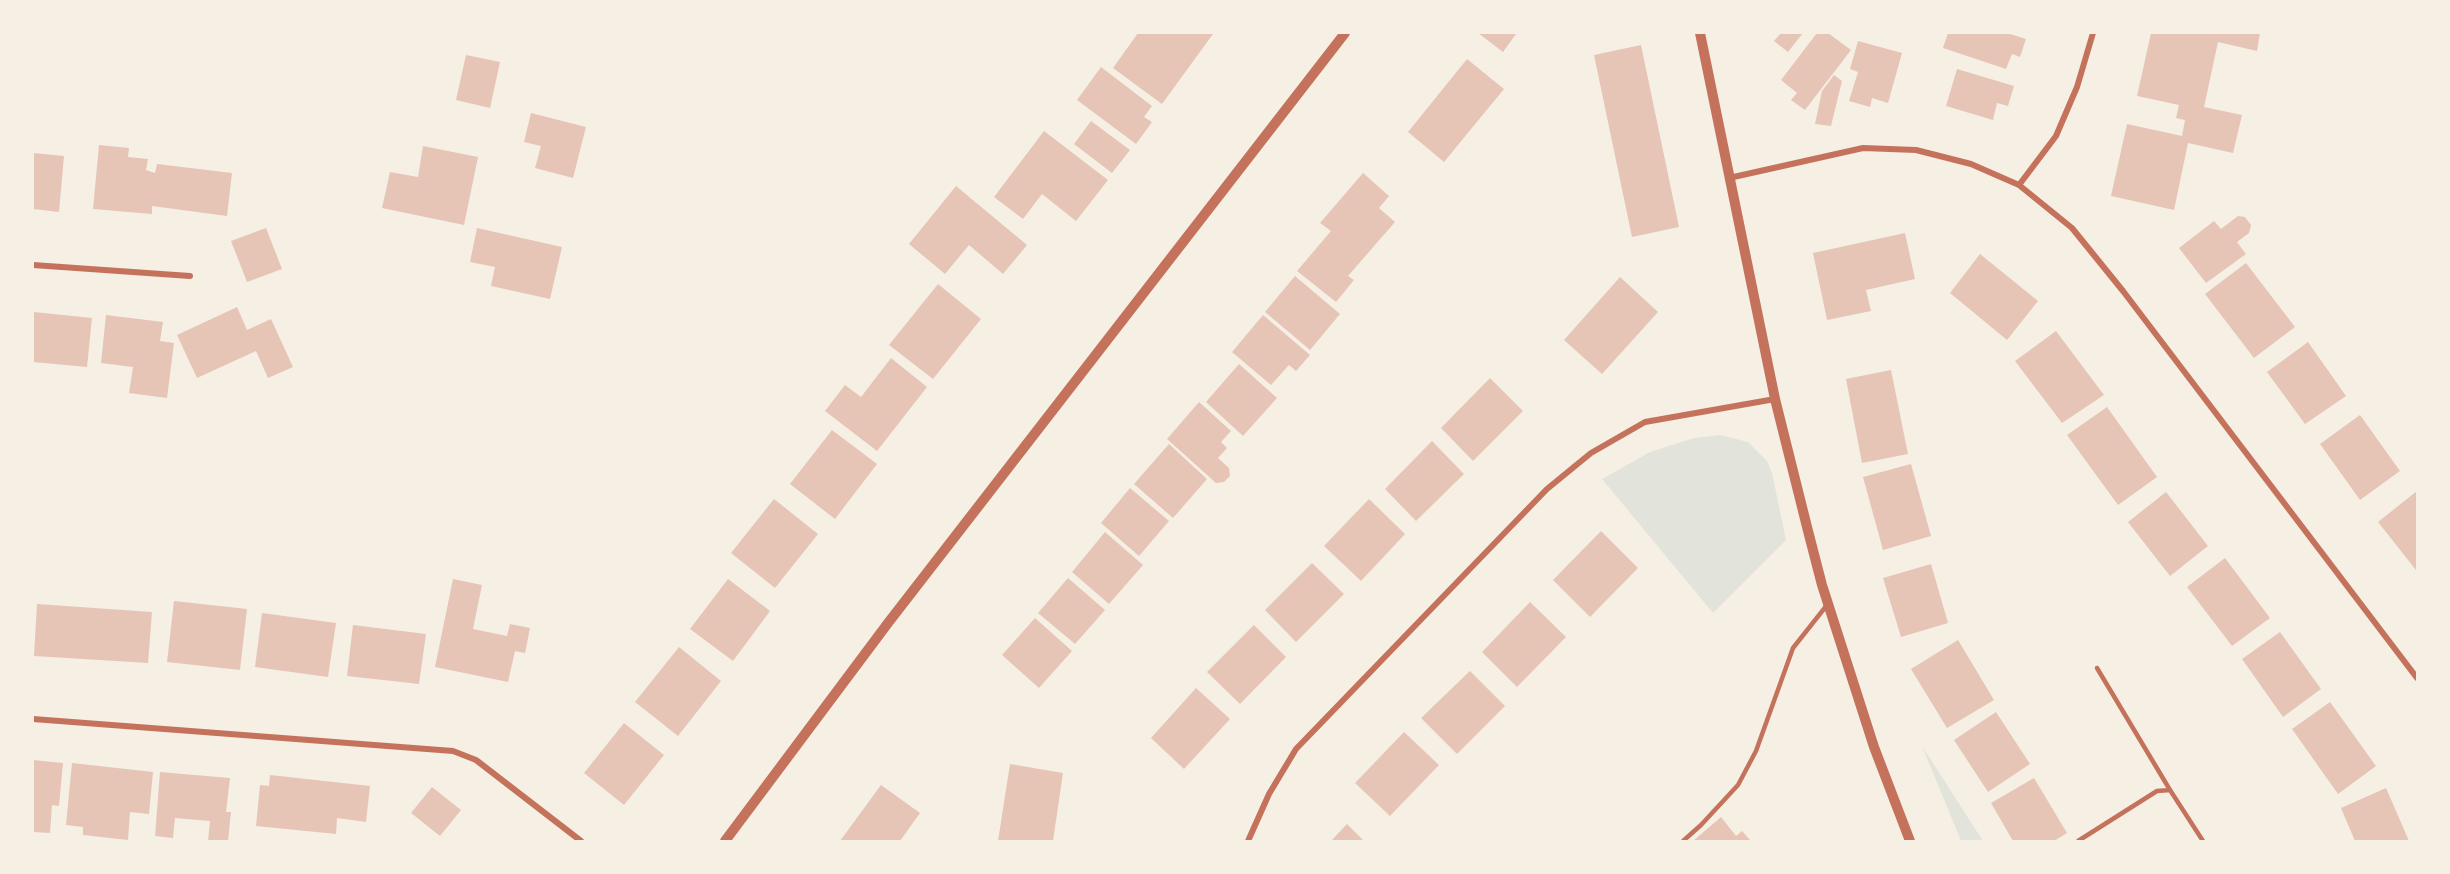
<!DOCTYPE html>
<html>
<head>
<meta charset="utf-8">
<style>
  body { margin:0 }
  #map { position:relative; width:2450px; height:874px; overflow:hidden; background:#f6efe4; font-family:Signika,sans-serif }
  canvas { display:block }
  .frame { position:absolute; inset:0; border:34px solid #f6efe4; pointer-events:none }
</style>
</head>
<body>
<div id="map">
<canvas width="2450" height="874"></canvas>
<div class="frame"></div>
</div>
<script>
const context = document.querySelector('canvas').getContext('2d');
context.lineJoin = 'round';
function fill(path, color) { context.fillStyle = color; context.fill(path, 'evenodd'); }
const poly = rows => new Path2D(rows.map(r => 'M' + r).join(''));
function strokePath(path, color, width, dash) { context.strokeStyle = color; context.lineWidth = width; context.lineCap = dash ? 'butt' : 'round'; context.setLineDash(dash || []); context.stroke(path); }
fill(poly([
  [1720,435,1748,442,1767,461,1772,473,1786,540,1713,613,1602,479,1650,452,1694,438],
  [1922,746,1983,841,1961,841]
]), '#e2e4dc');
fill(poly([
  [1138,33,1211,33,1213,34,1162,104,1113,68],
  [1478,33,1514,33,1516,34,1503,52],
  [1781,33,1803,33,1788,52,1774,41],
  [1817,33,1828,33,1851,50,1805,110,1791,100,1797,93,1781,80],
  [1948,33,2007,33,2026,39,2020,57,2012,54,2006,69,1943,48],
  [2151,33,2260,33,2257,51,2218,42,2204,107,2242,115,2233,153,2188,143,2174,210,2111,196,2127,124,2182,136,2185,120,2176,118,2179,105,2137,96],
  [1858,41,1902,53,1888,103,1872,98,1870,107,1849,101,1858,72,1850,69],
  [1641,45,1679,227,1632,237,1594,55],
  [466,55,500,62,490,108,456,100],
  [1467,59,1504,89,1444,162,1408,132],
  [1101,67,1152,106,1144,117,1152,122,1136,144,1077,100],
  [1957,69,2014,86,2008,106,1997,103,1993,120,1946,106],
  [1834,75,1842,81,1831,126,1815,124,1822,91],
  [531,113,586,127,573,178,535,168,541,146,524,142],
  [1091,121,1130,150,1112,173,1074,144],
  [1044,131,1108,180,1076,221,1042,194,1023,219,994,197],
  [99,145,129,148,128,157,148,159,146,170,155,173,157,164,232,173,227,216,152,206,152,214,93,209],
  [423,146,478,157,464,225,382,208,390,172,418,177],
  [33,153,64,156,59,212,33,209],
  [1363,173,1389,196,1379,208,1395,222,1348,276,1354,280,1336,302,1297,271,1331,231,1320,223],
  [956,186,1027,245,1003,274,969,245,945,274,909,244],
  [2238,216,2245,217,2251,225,2249,233,2237,242,2246,254,2206,283,2179,248,2214,221,2221,229],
  [266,228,282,269,247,282,231,241],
  [477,228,562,247,550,299,491,286,495,267,470,262],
  [1905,233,1915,279,1866,290,1871,311,1827,320,1813,253],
  [1980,254,2038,301,2007,340,1950,293],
  [2246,263,2295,327,2254,358,2205,294],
  [1295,276,1340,314,1310,350,1265,312],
  [1620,277,1658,312,1602,374,1564,340],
  [938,284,981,319,933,379,889,345],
  [237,307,247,330,271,319,293,367,268,378,256,351,197,378,177,335],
  [34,312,92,318,87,367,33,362],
  [106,315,163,322,160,341,174,343,167,398,129,393,133,367,101,363],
  [1263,315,1310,355,1296,371,1289,365,1271,385,1232,352],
  [2056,331,2104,395,2062,423,2015,361],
  [2308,342,2346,396,2305,424,2267,372],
  [891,358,927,387,877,451,825,411,845,385,861,397],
  [1239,364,1277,398,1243,436,1206,402],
  [1891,370,1908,454,1862,463,1846,379],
  [1490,378,1523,411,1473,461,1441,428],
  [1199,402,1231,431,1221,442,1227,448,1218,458,1229,468,1230,476,1224,482,1216,483,1167,439],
  [2107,407,2157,477,2118,505,2067,435],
  [2360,415,2400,471,2360,500,2320,444],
  [832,430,877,464,835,519,790,484],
  [1432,441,1464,474,1416,521,1385,489],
  [1169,444,1207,479,1173,518,1134,484],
  [1911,464,1931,536,1883,550,1863,477],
  [1130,488,1169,521,1139,556,1101,523],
  [2417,491,2417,569,2416,570,2378,522],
  [2166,492,2208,546,2170,576,2128,522],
  [774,499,818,534,775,588,731,553],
  [1369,499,1405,534,1361,581,1324,546],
  [1601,531,1638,568,1590,617,1553,580],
  [1105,532,1143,565,1109,604,1072,572],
  [2225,558,2270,618,2232,646,2187,587],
  [1312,563,1344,594,1296,642,1265,610],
  [1931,564,1948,623,1901,637,1883,578],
  [1068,578,1105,610,1075,644,1038,613],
  [453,579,482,585,473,629,507,636,510,624,530,628,525,653,515,651,508,682,435,667],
  [728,579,770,611,733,661,690,629],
  [174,601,247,609,240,670,167,662],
  [1530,602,1566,637,1517,687,1482,652],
  [37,604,152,612,148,663,34,656],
  [262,613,336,623,328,677,255,667],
  [1035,618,1072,651,1039,688,1002,655],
  [353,625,426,634,419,684,347,676],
  [1254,625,1286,657,1240,704,1207,672],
  [2280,632,2321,689,2283,717,2242,659],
  [1958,640,1994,700,1947,728,1911,669],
  [679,647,721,681,678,736,635,702],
  [1470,671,1505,706,1457,754,1421,718],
  [1196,688,1230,719,1184,769,1151,738],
  [2330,702,2376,766,2338,794,2292,729],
  [1996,712,2030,764,1988,792,1954,740],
  [624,723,664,755,624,805,584,773],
  [1404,732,1439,765,1390,816,1355,783],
  [33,760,63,763,59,806,52,805,50,833,33,832],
  [72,763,153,772,149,814,130,812,128,840,83,835,83,827,66,825],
  [1010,764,1063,773,1053,841,998,841],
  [160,772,230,778,226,812,231,812,228,841,208,841,210,821,175,818,173,838,155,836],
  [270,775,370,786,366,822,337,818,336,834,256,826,260,785,269,786],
  [2034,778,2067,833,2054,841,2013,841,1991,803],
  [881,785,920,813,900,841,840,841],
  [432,787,461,810,440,836,411,813],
  [2386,788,2409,841,2355,841,2341,808],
  [1721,817,1736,836,1742,831,1751,841,1693,841],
  [1347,824,1364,841,1331,841]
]), '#e6c5b7');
strokePath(poly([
  [2097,668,2170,790],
  [1683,841,1701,825,1738,785,1756,751,1793,648,1827,605],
  [2078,841,2157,791,2170,790,2203,841]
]), '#c5725c', 4.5);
strokePath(poly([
  [1729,178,1863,148,1916,150,1971,164,2019,185,2072,228,2123,291,2417,678],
  [2019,185,2056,136,2077,87,2093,33],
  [33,265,190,276],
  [33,719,453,751,476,760,581,841],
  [1248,841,1269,794,1296,749,1547,489,1591,453,1645,422,1775,399]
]), '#c5725c', 6);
strokePath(poly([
  [1700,33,1775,399,1807,527,1822,585,1874,747,1910,841],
  [725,841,888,623,1345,33]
]), '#c5725c', 10);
</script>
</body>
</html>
